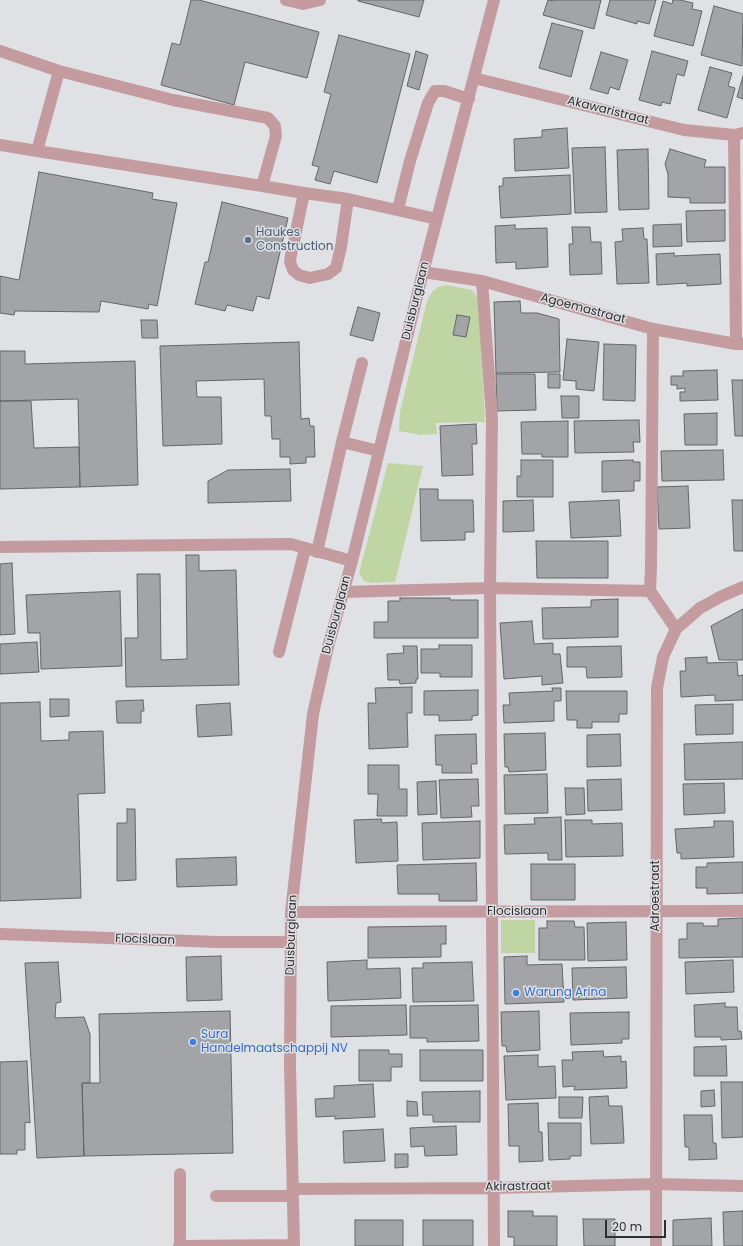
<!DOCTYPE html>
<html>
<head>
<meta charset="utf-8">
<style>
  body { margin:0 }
  #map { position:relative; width:743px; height:1246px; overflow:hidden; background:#dfe1e5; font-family:Poppins,sans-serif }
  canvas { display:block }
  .scale { position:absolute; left:605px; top:1220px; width:61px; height:18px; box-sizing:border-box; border:2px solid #2d2e2f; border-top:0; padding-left:5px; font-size:12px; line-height:14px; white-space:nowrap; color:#2d2e2f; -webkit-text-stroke:3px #dfe1e5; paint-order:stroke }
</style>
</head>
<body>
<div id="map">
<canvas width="743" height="1246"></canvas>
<div class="scale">20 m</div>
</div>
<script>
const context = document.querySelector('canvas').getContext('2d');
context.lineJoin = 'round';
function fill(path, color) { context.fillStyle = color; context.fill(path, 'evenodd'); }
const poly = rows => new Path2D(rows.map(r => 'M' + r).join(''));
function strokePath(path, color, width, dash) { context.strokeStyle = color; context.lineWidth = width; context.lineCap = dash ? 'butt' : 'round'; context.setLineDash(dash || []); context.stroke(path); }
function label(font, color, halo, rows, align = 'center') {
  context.font = font + ' Poppins,sans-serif'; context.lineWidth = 3; context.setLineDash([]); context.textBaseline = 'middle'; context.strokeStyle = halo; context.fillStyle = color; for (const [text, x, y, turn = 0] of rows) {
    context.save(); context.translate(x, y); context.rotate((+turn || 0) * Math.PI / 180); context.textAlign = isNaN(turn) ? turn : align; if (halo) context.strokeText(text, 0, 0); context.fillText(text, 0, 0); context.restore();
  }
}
fill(poly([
  [447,285,472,290,476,295,479,302,485,422,436,423,437,434,421,435,399,431,400,412,427,301,432,292,438,287],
  [388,463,423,466,395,582,370,583,364,581,359,573],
  [501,920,535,920,535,953,501,953]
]), '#bfd5a3');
const building = poly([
  [191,0,199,0,319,32,307,78,245,62,234,105,161,85,172,43,180,45,191,0],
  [358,0,424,0,419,17,358,1,358,0],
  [548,0,554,1,555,0,601,0,594,29,543,15,548,0],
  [610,0,656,0,649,24,637,21,637,24,606,15,610,0],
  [673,0,680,0,693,3,692,9,702,11,693,46,654,36,663,1,672,4,673,0],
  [714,6,743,14,742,66,701,55,714,6],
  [552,23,583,31,571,77,539,68,552,23],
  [339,35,410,54,377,183,334,171,330,184,315,180,319,167,312,165,331,94,324,92,339,35],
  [416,51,428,55,419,90,407,86,416,51],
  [652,51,688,61,684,76,677,74,670,104,662,102,661,106,639,100,652,51],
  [601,52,628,60,619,90,610,87,608,94,590,89,601,52],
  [710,67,732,73,728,86,735,88,727,118,698,110,710,67],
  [743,76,743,99,737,97,743,76],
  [567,128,569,168,515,171,514,139,542,137,542,130,567,128],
  [605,147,607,212,575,213,572,148,605,147],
  [648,149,649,209,619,210,617,150,648,149],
  [670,149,706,160,704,167,725,167,725,203,690,203,690,198,668,197,668,174,665,164,670,149],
  [39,172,153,193,152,199,177,203,157,306,149,304,148,309,101,301,99,312,15,311,14,315,0,313,0,276,19,280,39,172],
  [570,175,571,214,501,218,499,186,503,186,503,178,570,175],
  [222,202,288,218,269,299,257,296,253,311,227,305,225,311,195,304,205,262,208,262,222,202],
  [725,210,725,241,687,242,686,211,725,210],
  [681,224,682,246,653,247,653,225,681,224],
  [515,225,515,229,547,228,548,267,516,269,516,262,496,263,495,226,515,225],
  [572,227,590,227,591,242,601,242,602,274,570,275,569,244,573,244,572,227],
  [643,228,644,239,647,239,649,283,617,284,615,242,623,241,622,229,643,228],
  [674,253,674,256,720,254,721,284,687,286,687,283,657,285,656,254,674,253],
  [520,301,521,313,537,313,559,319,560,372,496,373,494,302,520,301],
  [358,307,380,313,373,341,350,335,358,307],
  [457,315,470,317,466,337,453,335,457,315],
  [141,320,157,320,158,338,142,338,141,320],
  [567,339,599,342,594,391,576,389,576,381,563,380,567,339],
  [299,342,301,419,309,418,310,426,314,426,315,457,306,457,306,463,290,464,290,457,280,457,280,439,272,439,271,416,265,416,264,379,196,381,197,397,221,397,222,444,163,446,160,346,299,342],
  [604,344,636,345,635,401,603,400,604,344],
  [0,351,25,351,25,364,135,361,138,485,80,487,78,399,0,401,0,351],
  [717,370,718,400,680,401,680,392,685,392,685,388,677,389,677,385,671,385,671,376,683,376,683,371,717,370],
  [496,374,535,374,536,410,497,411,496,374],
  [548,374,560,374,560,388,548,388,548,374],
  [732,380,743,380,743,436,735,436,732,380],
  [561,396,579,396,579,418,562,418,561,396],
  [0,401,31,401,34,448,79,447,80,487,0,489,0,401],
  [717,413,717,445,685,445,684,414,717,413],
  [639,420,640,442,633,442,634,452,575,453,574,421,639,420],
  [568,421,568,457,542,457,542,454,522,454,521,422,568,421],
  [476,424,477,444,472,444,473,475,442,476,440,426,476,424],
  [723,450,724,480,662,481,661,451,723,450],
  [521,460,553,460,553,497,517,497,517,476,521,476,521,460],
  [633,460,633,462,640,462,640,481,634,481,634,491,602,492,602,461,633,460],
  [290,469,291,501,208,503,208,481,228,470,290,469],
  [688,486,690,528,659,529,657,487,688,486],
  [420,489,438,489,438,500,473,500,474,532,465,532,465,540,421,541,420,489],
  [533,500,534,531,503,532,503,501,533,500],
  [619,500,621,536,571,538,569,502,619,500],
  [732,500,743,500,743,551,734,551,732,500],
  [536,541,608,541,608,578,537,578,536,541],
  [186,555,199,555,199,571,236,570,239,685,126,687,125,638,138,638,137,574,160,574,161,660,187,659,186,555],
  [12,563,15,634,0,635,0,564,12,563],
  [120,591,122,666,41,669,40,633,28,633,26,595,120,591],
  [400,598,450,598,450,600,478,600,478,638,374,638,374,622,388,622,388,601,400,601,400,598],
  [618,599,618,637,543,639,542,608,591,607,591,600,618,599],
  [743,609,743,660,719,660,711,626,743,609],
  [532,621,534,644,553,643,553,654,560,654,563,683,542,685,542,676,504,679,500,623,532,621],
  [37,642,39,672,0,674,0,644,37,642],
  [439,645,472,645,472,677,440,677,440,673,421,673,421,649,439,649,439,645],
  [403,646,417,646,418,679,416,679,416,683,400,684,399,680,388,680,387,654,404,653,403,646],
  [621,646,622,677,587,678,586,667,567,667,567,647,621,646],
  [707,657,707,663,737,662,738,676,743,675,743,700,715,701,715,695,681,697,680,671,686,671,685,658,707,657],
  [412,687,412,713,407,713,408,747,369,749,368,703,376,703,375,688,412,687],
  [552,688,561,688,561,701,554,701,554,721,504,723,503,705,510,705,509,693,553,691,552,688],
  [478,690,478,715,472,716,472,720,439,721,439,715,424,715,424,691,478,690],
  [566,691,627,691,627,714,619,714,619,722,592,722,592,728,577,728,577,720,567,720,566,691],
  [50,699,69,699,69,716,50,717,50,699],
  [143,700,144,711,141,711,141,723,117,723,116,701,143,700],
  [40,702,41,741,69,740,69,732,103,731,105,793,78,794,81,898,0,901,0,703,40,702],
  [230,703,232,735,198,737,196,705,230,703],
  [733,704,733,734,696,735,695,705,733,704],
  [545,733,546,770,509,772,508,767,505,767,504,734,545,733],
  [476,734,477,764,471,764,472,773,442,773,442,765,436,765,435,735,476,734],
  [620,734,621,766,587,767,587,735,620,734],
  [743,742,743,779,685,780,684,744,743,742],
  [368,765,399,765,399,789,407,789,407,816,377,816,378,794,368,794,368,765],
  [547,774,548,813,505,814,504,775,547,774],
  [478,779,479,806,471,806,472,817,441,818,439,780,478,779],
  [621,779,622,810,588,811,587,780,621,779],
  [436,781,437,814,418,815,417,782,436,781],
  [724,783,725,813,684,815,683,784,724,783],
  [565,788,584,788,585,814,566,815,565,788],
  [127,809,135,809,136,880,117,881,117,823,127,823,127,809],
  [561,817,562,860,548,860,548,853,505,854,504,825,535,824,534,818,561,817],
  [381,819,382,823,397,822,398,861,356,863,354,820,381,819],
  [565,820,592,820,592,824,622,823,623,856,566,857,565,820],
  [480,821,480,858,423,860,422,823,480,821],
  [714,821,733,821,734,857,681,859,681,853,677,853,675,829,714,827,714,821],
  [236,857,237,885,177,887,176,859,236,857],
  [743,862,743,893,707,894,707,888,696,888,696,867,707,867,707,863,743,862],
  [476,863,477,901,439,901,439,894,398,894,397,865,476,863],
  [531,864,575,864,575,900,531,900,531,864],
  [743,918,743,957,679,958,679,939,687,939,687,923,703,923,703,926,718,926,718,919,743,918],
  [547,921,574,921,575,927,584,927,585,960,539,960,539,928,547,928,547,921],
  [626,922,627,960,588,961,587,923,626,922],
  [446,926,446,944,441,944,441,957,368,958,368,927,446,926],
  [221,956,222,1000,187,1001,186,957,221,956],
  [527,956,527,965,562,964,564,1002,505,1004,504,957,527,956],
  [367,960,367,969,400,968,401,998,328,1001,327,962,367,960],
  [733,960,734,992,686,994,685,962,733,960],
  [58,962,61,1002,56,1003,55,1018,84,1017,90,1034,90,1083,82,1083,84,1156,37,1158,25,963,58,962],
  [472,962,474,1001,413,1002,412,968,423,968,423,963,472,962],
  [626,967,627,998,573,1000,572,968,626,967],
  [725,1003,725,1007,737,1007,738,1031,741,1031,742,1039,721,1040,721,1037,695,1037,694,1005,725,1003],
  [406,1005,407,1035,331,1037,331,1006,406,1005],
  [478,1005,479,1041,427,1042,427,1038,410,1038,410,1006,478,1005],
  [230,1011,233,1153,84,1156,82,1083,100,1083,99,1014,230,1011],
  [539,1011,540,1050,507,1052,506,1046,502,1046,501,1012,539,1011],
  [629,1012,629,1039,622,1039,622,1043,571,1045,570,1013,629,1012],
  [726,1046,727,1076,694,1076,694,1047,726,1046],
  [359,1050,389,1050,389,1054,402,1054,402,1067,391,1067,391,1081,359,1081,359,1050],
  [420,1050,483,1050,483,1081,420,1081,420,1050],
  [603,1051,604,1057,621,1056,621,1062,626,1061,627,1088,574,1090,575,1086,563,1087,562,1060,573,1060,572,1052,603,1051],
  [538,1055,538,1067,555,1066,556,1098,506,1100,504,1056,538,1055],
  [27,1061,30,1123,25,1122,25,1150,17,1150,17,1154,0,1154,0,1062,27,1061],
  [721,1082,743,1082,743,1137,722,1138,721,1082],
  [373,1084,375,1117,335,1119,335,1116,316,1117,315,1099,334,1098,334,1086,373,1084],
  [714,1090,715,1106,701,1107,701,1091,714,1090],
  [480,1091,480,1122,433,1122,433,1115,423,1115,422,1092,480,1091],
  [608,1096,609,1106,622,1106,624,1143,591,1144,589,1097,608,1096],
  [559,1097,583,1097,582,1118,559,1118,559,1097],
  [407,1101,417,1102,418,1116,407,1116,407,1101],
  [538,1103,539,1132,542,1132,543,1161,519,1162,519,1146,509,1146,508,1104,538,1103],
  [684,1115,712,1115,713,1143,716,1143,717,1159,689,1160,689,1147,685,1147,684,1115],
  [548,1123,581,1123,581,1156,570,1156,570,1159,549,1160,548,1123],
  [456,1126,457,1155,425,1156,424,1146,411,1147,410,1128,456,1126],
  [383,1129,385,1161,344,1163,343,1131,383,1129],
  [395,1154,408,1154,408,1167,395,1168,395,1154],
  [508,1211,533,1211,533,1216,557,1216,557,1246,514,1246,514,1237,508,1237,508,1211],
  [743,1211,743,1246,724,1246,723,1212,743,1211],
  [711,1218,712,1246,673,1246,673,1220,711,1218],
  [583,1219,615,1219,615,1246,584,1246,583,1219],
  [355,1220,403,1220,403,1246,355,1246,355,1220],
  [423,1220,473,1220,473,1246,423,1246,423,1220]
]);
fill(building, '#a2a4a7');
strokePath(building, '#646669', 1);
strokePath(poly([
  [286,0,303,4,320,0],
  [0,51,59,71,173,100,268,118,275,126,276,136,262,186],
  [474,78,684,130,734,135,743,133],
  [734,135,736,344],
  [0,145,37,151,262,186,304,193,348,199,437,219],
  [37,151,59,71],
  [304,193,291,255,290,262,293,270,299,275,310,278,328,274,336,268,341,247,348,199],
  [398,209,410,161,428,103,435,91,444,91,469,99],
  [423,272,482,281,653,329,736,344,743,344],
  [482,281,492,418,490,588,494,1246],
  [653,329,651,567,650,591,676,629],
  [342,442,379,451],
  [0,547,291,544,352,561],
  [317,552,342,442,362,363],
  [343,592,490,588,650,591],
  [279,652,305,549],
  [291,912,743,911],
  [0,934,217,942,291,942],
  [293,1189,493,1188,656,1184,743,1186],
  [216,1196,293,1196],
  [179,1246,294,1245],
  [180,1246,180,1174],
  [294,1246,290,1065,291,912,313,714,328,647,352,561,423,272,494,0],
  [656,1246,657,688,663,657,676,629,700,608,722,596,743,587]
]), '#c49b9f', 12);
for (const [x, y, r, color] of [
  [248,240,4,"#5c6f8a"],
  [516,993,4,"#3f7fe0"],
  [193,1042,4,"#3f7fe0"]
]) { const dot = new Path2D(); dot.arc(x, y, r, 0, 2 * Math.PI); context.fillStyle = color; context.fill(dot); strokePath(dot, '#dfe1e5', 1.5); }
label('12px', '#2d2e2f', '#dfe1e5', [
  ["Akawaristraat",608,111,14],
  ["Duisburglaan",416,301,-76],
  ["Agoemastraat",583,309,15],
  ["Duisburglaan",337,615,-75],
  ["Adroestraat",656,896,-90],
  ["Flocislaan",517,912],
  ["Duisburglaan",292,935,-88],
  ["Flocislaan",145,940,2],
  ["Akirastraat",518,1187,-1]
]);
label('12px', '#4e5e75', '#dfe1e5', [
  ["Haukes",256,233],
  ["Construction",256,247]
], 'left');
label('12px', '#366cbe', '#dfe1e5', [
  ["Warung Arina",524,993],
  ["Sura",201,1035],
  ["Handelmaatschappij NV",201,1049]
], 'left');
</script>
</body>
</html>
